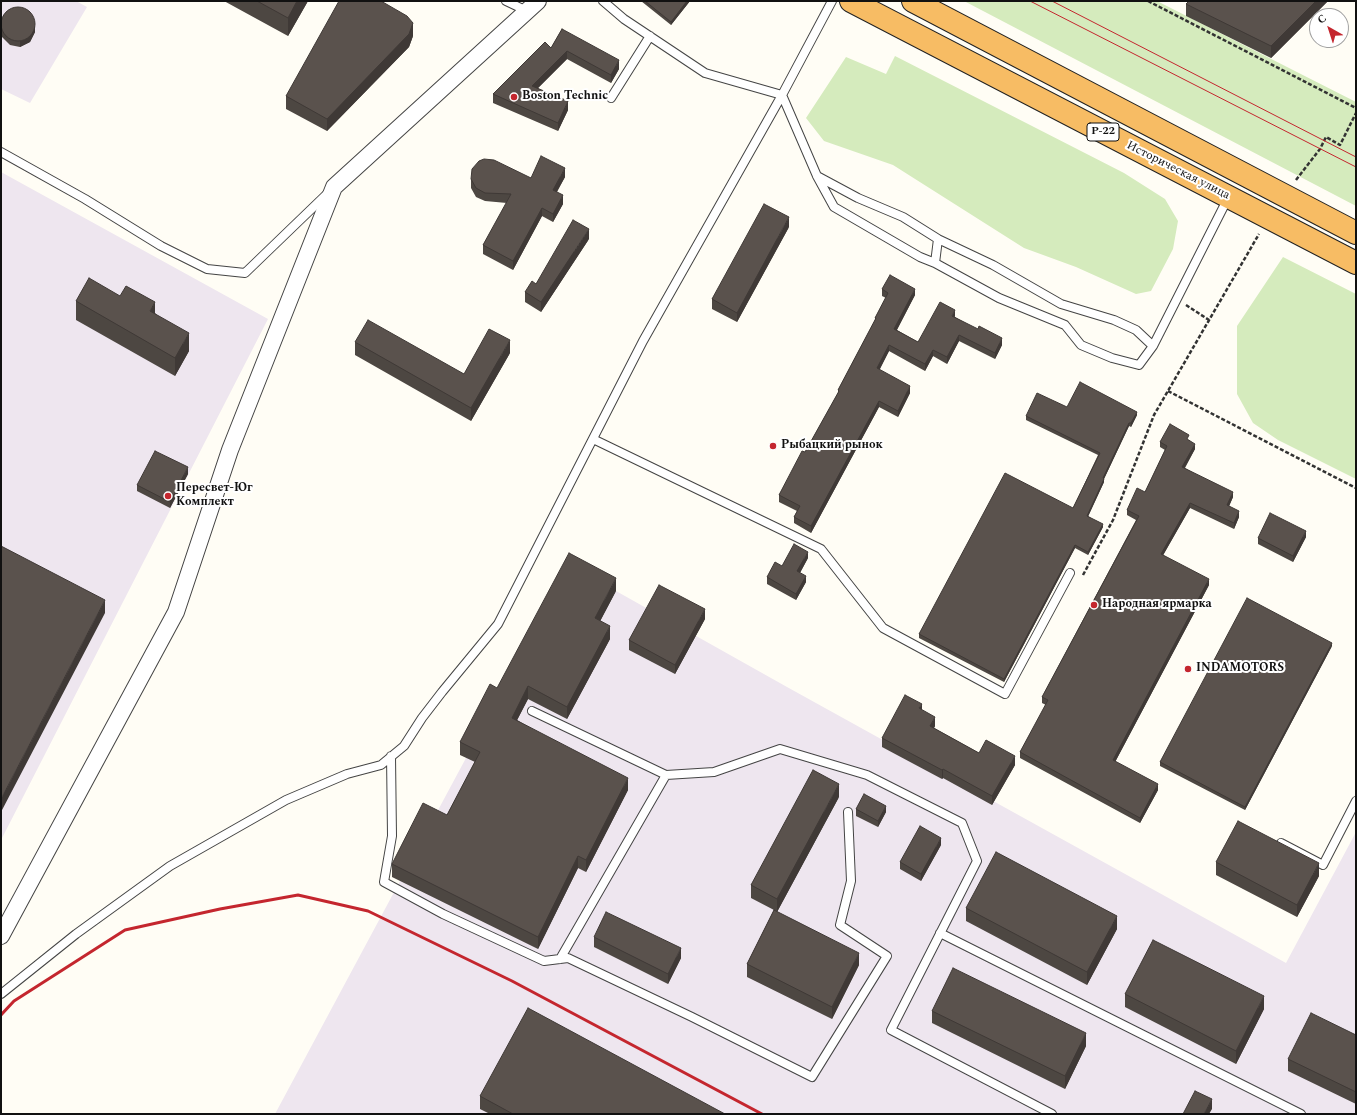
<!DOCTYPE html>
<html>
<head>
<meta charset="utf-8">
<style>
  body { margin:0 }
  #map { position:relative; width:1357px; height:1115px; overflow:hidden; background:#fffdf5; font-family:Spectral,serif }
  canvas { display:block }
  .frame { position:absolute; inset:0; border:2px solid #111; pointer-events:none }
  .north { position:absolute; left:1309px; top:8px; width:40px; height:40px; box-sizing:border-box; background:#fff; border:1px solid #a0a0a0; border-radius:50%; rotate:321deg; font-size:11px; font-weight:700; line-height:16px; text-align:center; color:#111 }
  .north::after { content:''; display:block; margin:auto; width:14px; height:18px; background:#c4262e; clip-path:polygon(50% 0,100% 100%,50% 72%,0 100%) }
</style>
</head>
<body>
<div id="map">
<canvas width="1357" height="1115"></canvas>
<div class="frame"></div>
<div class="north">С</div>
</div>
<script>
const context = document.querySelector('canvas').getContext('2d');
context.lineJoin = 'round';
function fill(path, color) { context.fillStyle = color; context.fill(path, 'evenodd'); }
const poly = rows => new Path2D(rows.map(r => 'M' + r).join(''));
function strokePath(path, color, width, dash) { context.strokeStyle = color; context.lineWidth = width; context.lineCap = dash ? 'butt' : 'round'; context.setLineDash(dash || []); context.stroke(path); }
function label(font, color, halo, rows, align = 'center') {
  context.font = font + ' Spectral,serif'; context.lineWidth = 4; context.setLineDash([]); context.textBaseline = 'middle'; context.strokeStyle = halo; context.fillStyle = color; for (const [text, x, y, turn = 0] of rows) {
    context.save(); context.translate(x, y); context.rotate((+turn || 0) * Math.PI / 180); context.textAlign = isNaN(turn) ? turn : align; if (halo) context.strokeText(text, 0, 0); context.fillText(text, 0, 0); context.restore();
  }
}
fill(poly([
  [1,1,76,1,87,7,30,103,1,89],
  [1,172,268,319,1,840],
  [569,566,616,591,787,687,1286,963,1356,832,1356,1114,275,1114]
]), '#eee6ef');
fill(poly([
  [964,1,1157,1,1356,102,1356,206],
  [895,56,1124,173,1165,199,1178,221,1173,249,1151,291,1136,294,1076,267,1024,248,893,165,824,141,806,118,846,57,886,74],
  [1283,257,1356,294,1356,479,1278,440,1253,423,1237,394,1237,326]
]), '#d5ebbd');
const service = poly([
  [506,1,527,11],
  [603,1,624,19,705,73,782,95,817,176,834,207,920,257,935,263,999,298,1065,325,1081,345,1112,358,1139,365,1153,346,1136,330,1114,320,1061,304,993,265,938,239,903,217,858,198,817,176],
  [611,98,650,36],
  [1,152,85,199,161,246,207,269,245,273,328,193],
  [935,263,938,239],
  [1153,346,1228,198],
  [593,439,821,549,883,628,1005,694,1070,573],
  [532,711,666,775,560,959],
  [391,756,392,836,384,882,443,914,544,961,568,958,692,1017,812,1077,887,956,840,925,851,881,848,812],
  [666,775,714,772,780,749,867,775,962,823,977,861,891,1030,1052,1114],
  [1281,843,1323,865,1356,801],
  [940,933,1301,1114],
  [1,994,76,934,170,866,286,800,347,774,381,765,404,746,422,718,442,692,498,624,643,341,782,95,832,1]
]);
const minor = poly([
  [1,936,176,612,230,450,334,187,538,1]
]);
const trunk = poly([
  [851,1,1356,263],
  [913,1,1356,233]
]);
strokePath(service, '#444', 10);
strokePath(minor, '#444', 18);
strokePath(trunk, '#222', 24);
strokePath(poly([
  [1148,1,1356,108],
  [1296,180,1320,149,1326,137,1340,145,1356,113],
  [1186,305,1209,320],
  [1168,391,1356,488],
  [1083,575,1113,520,1154,415,1259,234]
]), '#333', 2.5, [4, 2]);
strokePath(service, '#fff', 8);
strokePath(minor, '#fff', 16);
strokePath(trunk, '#f7bc64', 22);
strokePath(poly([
  [1030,1,1356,167],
  [1052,1,1356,157]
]), '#c4262e', 1);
strokePath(poly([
  [1,1015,14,1001,125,930,220,909,298,895,368,911,512,981,762,1114]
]), '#c4262e', 3);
fill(poly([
  [224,1,308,1,288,36],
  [641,1,690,1,671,25],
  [1328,1,1271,58,1186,16,1186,4],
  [1,25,35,32,30,42,20,47,10,45,2,37,1,31],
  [562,29,619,69,611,83,567,59,538,88,568,110,558,131,493,103,493,94,551,48],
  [413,36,409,47,327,131,286,109,286,96],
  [565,177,557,192,563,204,553,222,542,216,513,270,483,254,483,245,507,203,485,201,476,197,471,188,471,179],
  [789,227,737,322,712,309,712,299],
  [589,239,541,312,525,302,525,292,536,284],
  [882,289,915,295,897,330,918,342,955,316,955,317,1002,345,995,359,959,341,947,364,933,356,925,371,889,351,879,370,910,393,898,417,879,407,811,533,794,523,794,517,797,511,779,502,779,495,805,452,838,393,838,390,875,320,875,318,886,298,882,296],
  [120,296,155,313,189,351,175,376,76,320,76,301],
  [355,342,464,374,510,353,471,421,355,355],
  [1067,407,1137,415,1131,427,1129,426,1104,479,1104,482,1088,516,1103,527,1088,555,1075,548,1004,682,919,638,919,634,1073,508,1098,455,1026,420,1026,416],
  [1189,440,1195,449,1185,468,1233,497,1229,506,1239,517,1234,529,1190,508,1163,555,1209,585,1115,762,1158,790,1140,823,1020,758,1020,752,1046,705,1042,703,1042,697,1136,520,1127,515,1127,510,1145,492,1165,450,1160,447,1160,442],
  [188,474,170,508,137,491,137,485],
  [1306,537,1293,562,1258,544,1258,538],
  [808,558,800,573,806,582,796,600,767,584,767,577,782,566],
  [616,591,600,621,610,639,567,719,528,699,517,720,628,790,586,872,578,868,538,949,392,877,392,864,447,815,475,762,460,755,460,742,497,688],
  [705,619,675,674,629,650,629,640],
  [1332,646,1245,810,1160,766,1160,762],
  [922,710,935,726,934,728,979,753,1015,765,992,805,943,778,942,779,882,747,882,738],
  [839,797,777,912,859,965,832,1019,747,977,747,964,774,910,751,898,751,885],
  [856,809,886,812,878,827,856,816],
  [941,845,921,881,900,869,900,862],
  [1216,862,1319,876,1297,917,1216,875],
  [966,908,1117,929,1087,985,966,921],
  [594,937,681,958,668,984,594,947],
  [1125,994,1264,1009,1236,1064,1125,1007],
  [932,1011,1086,1046,1065,1089,932,1023],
  [1356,1035,1356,1104,1288,1071,1288,1059],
  [480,1096,725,1114,490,1114,480,1109]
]), '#4d4742');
fill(poly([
  [297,1,308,1,288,36,288,18],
  [687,1,690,1,671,25,671,22],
  [1316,1,1328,1,1271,58,1271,46],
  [413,23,413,36,409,47,327,131,327,119],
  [35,26,35,32,30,42,20,47,20,41],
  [567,51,567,59,532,94,532,86],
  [619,60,619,69,611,83,611,75],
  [568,101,568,110,558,131,558,123],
  [565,168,565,177,553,198,553,190],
  [563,195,563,204,553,222,553,214],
  [542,208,542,216,513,270,513,261],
  [789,217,789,227,737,322,737,313],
  [589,229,589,239,541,312,541,302],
  [915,289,915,295,894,335,894,329],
  [155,302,155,320,150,311],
  [955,310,955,316,952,322,952,316],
  [189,333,189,351,175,376,175,358],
  [959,335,959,341,947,364,947,357],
  [1002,338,1002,345,995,359,995,353],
  [510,340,510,353,471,421,471,408],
  [889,345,889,351,877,375,877,368],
  [933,350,933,356,925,371,925,364],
  [910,386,910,393,898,417,898,411],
  [879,401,879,407,811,533,811,526],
  [1137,412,1137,415,1131,427,1131,423],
  [1129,423,1129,426,1103,481,1103,478],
  [1195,444,1195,449,1182,472,1182,467],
  [188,467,188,474,170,508,170,502],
  [1104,479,1104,482,1087,519,1087,516],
  [1233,492,1233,497,1227,511,1227,505],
  [1190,503,1190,508,1161,559,1161,554],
  [1239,511,1239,517,1234,529,1234,523],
  [1103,524,1103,527,1088,555,1088,552],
  [1306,531,1306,537,1293,562,1293,556],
  [1075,545,1075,548,1004,682,1004,679],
  [808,552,808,558,797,578,797,571],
  [806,576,806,582,796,600,796,594],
  [616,578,616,591,595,631,595,618],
  [1209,579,1209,585,1113,766,1113,760],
  [105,600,105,613,1,812,1,799],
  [705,609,705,619,675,674,675,665],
  [610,626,610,639,567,719,567,707],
  [1332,643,1332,646,1245,810,1245,807],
  [528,686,528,699,512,730,512,718],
  [922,704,922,713,919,708],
  [935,717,935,726,930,735,930,726],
  [1015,756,1015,765,992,805,992,796],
  [943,769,943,778,942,779,942,770],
  [628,778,628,790,586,872,586,860],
  [839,784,839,797,777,912,777,899],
  [1158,784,1158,790,1140,823,1140,818],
  [886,806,886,812,878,827,878,821],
  [941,838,941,845,921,881,921,874],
  [578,856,578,868,538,949,538,937],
  [1319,863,1319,876,1297,917,1297,905],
  [1117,916,1117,929,1087,985,1087,972],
  [681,948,681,958,668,984,668,974],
  [859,953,859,965,832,1019,832,1007],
  [1264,996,1264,1009,1236,1064,1236,1051],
  [1086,1033,1086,1046,1065,1089,1065,1076],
  [1212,1099,1212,1109,1209,1114,1204,1114]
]), '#3f3936');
const building = poly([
  [257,1,297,1,288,18,257,1],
  [339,1,381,1,407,16,413,23,409,34,327,119,286,96,339,1],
  [645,1,687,1,671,22,645,1],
  [1189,1,1316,1,1271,46,1186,4,1189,1],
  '1 24a17 17 0 1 1 34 0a17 17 0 1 1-34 0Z',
  [562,29,619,60,611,75,567,51,532,86,568,101,558,123,493,94,545,42,551,48,562,29],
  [541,156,565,168,553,190,563,195,553,214,542,208,513,261,483,245,511,194,485,193,476,188,471,179,472,169,479,161,484,159,494,160,531,178,541,156],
  [764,204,789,217,737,313,712,299,764,204],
  [573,220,589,229,541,302,525,292,532,281,536,284,573,220],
  [890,275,915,289,894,329,918,342,940,302,955,310,952,316,978,329,979,326,1002,338,995,353,959,335,947,357,933,350,925,364,889,345,877,368,910,386,898,411,879,401,811,526,794,517,800,506,779,495,802,451,805,452,839,391,838,390,876,318,875,318,888,293,882,289,890,275],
  [89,278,120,296,126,286,155,302,150,311,189,333,175,358,76,301,89,278],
  [368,320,464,374,489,329,510,340,471,408,355,342,368,320],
  [1080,382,1137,412,1131,423,1129,423,1103,478,1104,479,1087,516,1103,524,1088,552,1075,545,1004,679,919,634,1005,473,1073,508,1100,453,1026,416,1037,393,1067,407,1080,382],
  [1170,424,1189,435,1187,439,1195,444,1182,467,1233,492,1227,505,1239,511,1234,523,1190,503,1161,554,1209,579,1113,760,1158,784,1140,818,1020,752,1048,700,1042,697,1139,516,1127,510,1137,488,1145,492,1167,446,1160,442,1170,424],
  [155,451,188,467,170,502,137,485,155,451],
  [1270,513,1306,531,1293,556,1258,538,1270,513],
  [794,544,808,552,797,571,806,576,796,594,767,577,775,562,782,566,794,544],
  [1,546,105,600,1,799,1,546],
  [569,553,616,578,595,618,610,626,567,707,528,686,512,718,628,778,586,860,578,856,538,937,392,864,423,803,447,815,480,752,460,742,490,684,497,688,569,553],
  [659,585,705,609,675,665,629,640,659,585],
  [1247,598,1332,643,1245,807,1160,762,1247,598],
  [905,695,922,704,919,708,935,717,930,726,979,753,986,740,1015,756,992,796,943,769,942,770,882,738,905,695],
  [813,770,839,784,777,899,751,885,813,770],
  [864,794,886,806,878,821,856,809,864,794],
  [1238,821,1319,863,1297,905,1216,862,1238,821],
  [920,826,941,838,921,874,900,862,920,826],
  [996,852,1117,916,1087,972,966,908,996,852],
  [774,910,859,953,832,1007,747,964,774,910],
  [606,912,681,948,668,974,594,937,606,912],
  [1153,940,1264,996,1236,1051,1125,994,1153,940],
  [953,968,1086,1033,1065,1076,932,1011,953,968],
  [528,1008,725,1114,513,1114,480,1096,528,1008],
  [1311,1013,1356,1035,1356,1092,1288,1059,1311,1013],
  [1195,1091,1212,1099,1204,1114,1183,1114,1195,1091]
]);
fill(building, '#5a524d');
strokePath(building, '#3f3936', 1);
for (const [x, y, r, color] of [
  [514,97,4,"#c4262e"],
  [773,446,4,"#c4262e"],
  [168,496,4,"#c4262e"],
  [1094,605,4,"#c4262e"],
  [1188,669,4,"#c4262e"]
]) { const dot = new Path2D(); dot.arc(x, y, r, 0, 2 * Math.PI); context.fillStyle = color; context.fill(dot); strokePath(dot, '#fff', 1.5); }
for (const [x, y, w] of [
  [1103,132,32]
]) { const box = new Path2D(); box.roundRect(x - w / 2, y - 9, w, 18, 3); context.fillStyle = '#fff'; context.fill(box); strokePath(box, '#111', 1); }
label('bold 11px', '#111', null, [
  ["Р-22",1103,132]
]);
label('bold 12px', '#111', '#fff', [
  ["Boston Technic",522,97],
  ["Рыбацкий рынок",781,446],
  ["Пересвет-Юг",176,489],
  ["Комплект",176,503],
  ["Народная ярмарка",1102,605],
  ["INDAMOTORS",1196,669]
], 'left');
label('12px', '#111', '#fff', [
  ["Историческая улица",1178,171,27]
]);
</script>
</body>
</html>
